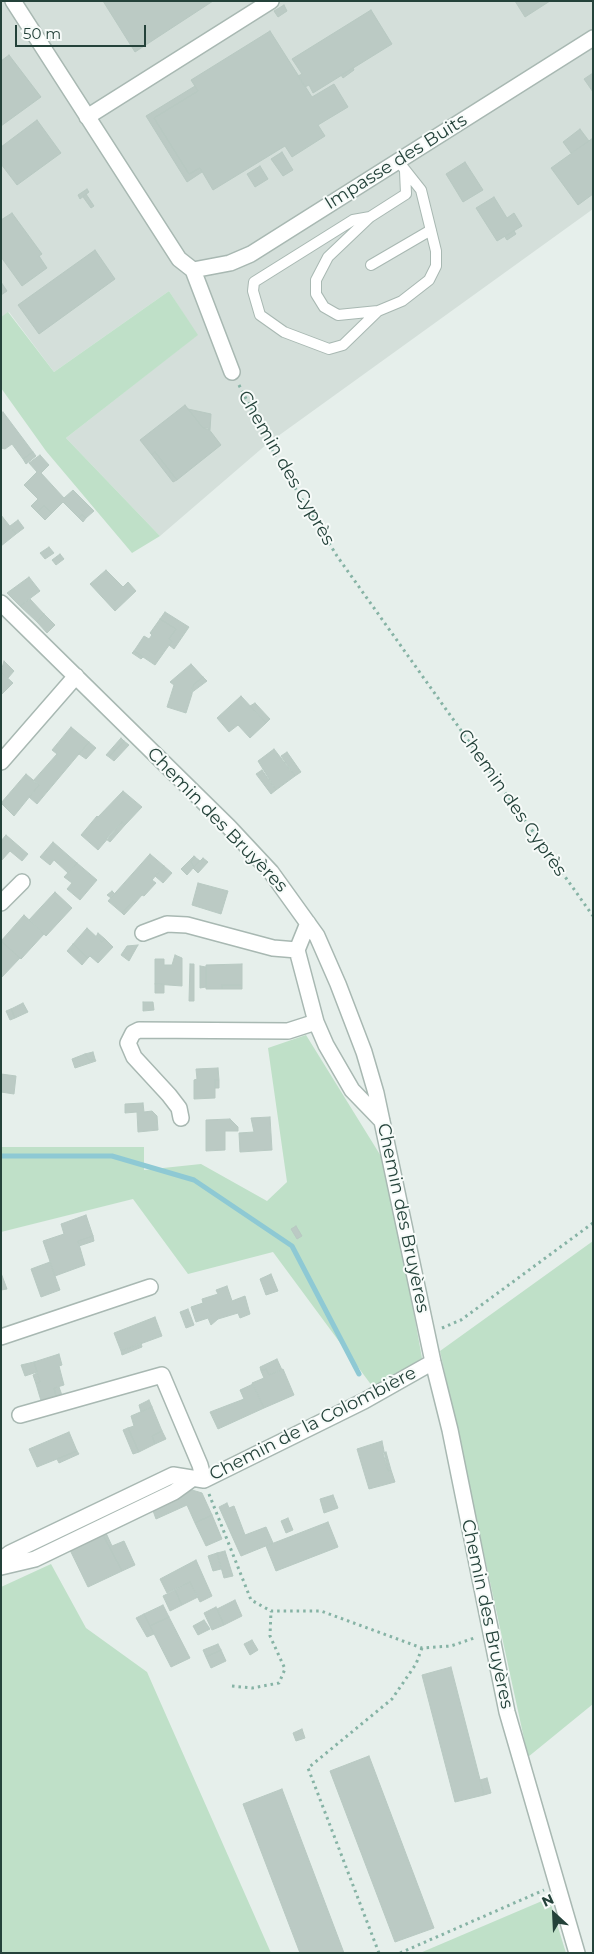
<!DOCTYPE html>
<html>
<head>
<meta charset="utf-8">
<style>
  body { margin:0 }
  #map { position:relative; width:594px; height:1954px; overflow:hidden; background:#e6efeb; font-family:Montserrat,sans-serif }
  canvas { display:block }
  .frame { position:absolute; inset:0; border:2px solid #24423a; pointer-events:none }
  .north { position:absolute; left:529px; top:1889px; width:50px; height:50px; -webkit-text-stroke:4px #f7fbf9; paint-order:stroke; rotate:335deg; font-size:14px; font-weight:700; line-height:20px; text-align:center; color:#24423a }
  .north::after { content:''; display:block; margin:auto; width:18px; height:22px; background:#24423a; clip-path:polygon(50% 0,100% 100%,50% 72%,0 100%) }
  .scale { position:absolute; left:15px; top:25px; width:131px; height:22px; box-sizing:border-box; border:2px solid #24423a; border-top:0; padding-left:6px; font-size:15px; line-height:18px; white-space:nowrap; color:#24423a; -webkit-text-stroke:4px #f7fbf9; paint-order:stroke }
</style>
</head>
<body>
<div id="map">
<canvas width="594" height="1954"></canvas>
<div class="frame"></div>
<div class="north">N</div>
<div class="scale">50 m</div>
</div>
<script>
const context = document.querySelector('canvas').getContext('2d');
context.lineJoin = 'round';
function fill(path, color) { context.fillStyle = color; context.fill(path, 'evenodd'); }
const poly = rows => new Path2D(rows.map(r => 'M' + r).join(''));
function strokePath(path, color, width, dash) { context.strokeStyle = color; context.lineWidth = width; context.lineCap = dash ? 'butt' : 'round'; context.setLineDash(dash || []); context.stroke(path); }
function label(font, color, halo, rows, align = 'center') {
  context.font = font + ' Montserrat,sans-serif'; context.lineWidth = 4; context.setLineDash([]); context.textBaseline = 'middle'; context.strokeStyle = halo; context.fillStyle = color; for (const [text, x, y, turn = 0] of rows) {
    context.save(); context.translate(x, y); context.rotate((+turn || 0) * Math.PI / 180); context.textAlign = isNaN(turn) ? turn : align; if (halo) context.strokeText(text, 0, 0); context.fillText(text, 0, 0); context.restore();
  }
}
fill(poly([
  [1,1,593,1,593,209,267,444,160,536,66,438,197,335,169,291,54,372,9,312,1,317]
]), '#d4dfda');
fill(poly([
  [169,291,198,335,66,438,160,536,132,553,46,451,1,388,1,317,8,312,54,372],
  [306,1035,387,1166,422,1358,375,1390,273,1252,188,1274,133,1199,1,1232,1,1147,144,1147,144,1170,201,1164,267,1201,287,1182,268,1048],
  [593,1241,593,1704,528,1757,440,1351],
  [51,1564,86,1628,147,1672,271,1953,1,1953,1,1587],
  [549,1898,566,1953,420,1953]
]), '#bfe0c8');
strokePath(poly([
  [1,1156,112,1156,194,1180,292,1246,359,1374]
]), '#8ec9d4', 5);
const building = poly([
  [103,1,213,1,135,52,103,1],
  [515,1,550,1,525,17,515,1],
  [284,5,287,11,278,17,274,11,284,5],
  [371,10,392,44,313,93,309,85,305,87,298,76,302,74,292,59,371,10],
  [270,31,312,97,334,84,348,107,318,125,325,136,292,157,285,146,213,190,200,168,189,174,154,118,198,91,191,80,270,31],
  [9,55,41,97,1,126,1,61,9,55],
  [353,68,354,70,343,78,341,75,353,68],
  [593,73,593,92,584,79,593,73],
  [195,86,198,91,154,118,189,174,200,168,202,172,187,182,146,116,195,86],
  [37,120,61,153,17,185,1,164,1,147,37,120],
  [580,129,589,141,571,153,563,142,580,129],
  [593,138,593,194,578,205,551,168,593,138],
  [282,152,293,170,283,176,271,159,282,152],
  [465,162,483,190,463,202,446,174,465,162],
  [260,166,268,179,255,187,247,174,260,166],
  [87,189,89,192,80,199,78,195,87,189],
  [86,194,94,206,91,208,83,197,86,194],
  [494,197,507,218,514,213,522,226,497,241,476,208,494,197],
  [12,213,42,254,39,256,47,268,22,286,1,257,1,220,12,213],
  [514,231,516,234,507,240,505,237,514,231],
  [95,250,115,279,39,334,18,305,95,250],
  [1,282,7,291,1,295,1,282],
  [185,405,203,428,208,428,221,445,177,480,155,452,152,455,140,440,185,405],
  [188,409,211,414,210,430,203,428,188,409],
  [3,412,33,452,23,459,12,444,5,449,1,448,1,413,3,412],
  [33,452,36,456,26,464,23,459,33,452],
  [155,452,177,480,173,482,152,455,155,452],
  [40,455,49,465,41,473,64,498,73,490,94,511,86,518,82,515,79,518,63,502,52,513,44,506,37,512,31,506,38,499,24,485,37,472,29,463,40,455],
  [44,506,52,513,45,520,37,512,44,506],
  [1,515,16,534,1,546,1,515],
  [82,515,86,518,83,522,79,518,82,515],
  [18,520,24,528,16,534,10,526,18,520],
  [49,547,54,553,45,559,40,553,49,547],
  [60,554,64,559,56,565,52,560,60,554],
  [106,570,123,587,128,582,136,591,115,611,90,584,106,570],
  [29,577,40,591,20,606,7,593,29,577],
  [30,599,44,614,37,622,20,606,30,599],
  [165,612,189,627,174,649,169,645,172,641,169,639,176,629,160,619,165,612],
  [44,614,55,625,47,633,37,622,44,614],
  [160,619,176,629,169,639,172,641,155,665,134,651,144,636,149,639,152,635,150,633,160,619],
  [134,651,143,657,141,659,132,653,134,651],
  [4,661,14,671,8,678,1,672,4,661],
  [191,664,203,677,193,685,192,694,186,713,167,707,174,685,170,682,191,664],
  [1,672,13,683,2,694,1,693,1,672],
  [203,677,207,681,191,693,193,685,203,677],
  [241,696,266,723,250,738,238,725,229,732,217,718,241,696],
  [255,703,270,719,266,723,250,706,255,703],
  [71,727,89,742,37,804,29,797,39,785,33,781,57,754,52,750,71,727],
  [121,738,124,741,109,757,106,755,121,738],
  [124,741,129,745,114,761,109,757,124,741],
  [89,742,96,748,86,759,79,754,89,742],
  [274,749,295,776,276,790,258,761,274,749],
  [287,752,301,772,295,776,281,756,287,752],
  [262,770,276,790,271,794,256,774,262,770],
  [26,774,39,785,14,816,1,803,26,774],
  [123,791,142,807,125,825,122,822,98,850,81,835,97,816,98,817,123,791],
  [122,822,125,825,110,842,106,839,122,822],
  [6,835,28,854,22,861,10,851,1,861,1,841,6,835],
  [53,842,77,863,68,873,54,860,50,865,40,857,53,842],
  [150,854,164,866,152,880,156,883,144,896,142,895,135,903,133,901,122,913,108,901,150,854],
  [194,856,195,857,191,862,194,867,187,875,181,869,194,856],
  [195,857,200,861,194,867,191,862,195,857],
  [203,858,208,862,198,873,193,868,203,858],
  [77,863,97,880,80,900,67,889,72,883,64,877,77,863],
  [164,866,172,873,163,883,155,876,164,866],
  [198,883,228,891,221,914,192,905,198,883],
  [112,891,115,894,111,898,107,895,112,891],
  [55,892,72,908,46,936,29,920,55,892],
  [133,901,135,903,124,915,122,913,133,901],
  [24,915,44,934,21,959,1,941,24,915],
  [87,928,102,942,105,939,113,947,98,963,90,956,88,958,73,944,87,928],
  [98,933,105,939,102,942,96,937,98,933],
  [1,941,20,958,1,978,1,941],
  [73,944,88,958,82,965,67,951,73,944],
  [138,945,129,961,121,955,127,946,138,945],
  [175,955,182,958,182,986,155,984,155,959,164,959,164,965,172,965,175,955],
  [190,964,194,964,194,1001,189,1001,190,964],
  [242,964,242,985,222,985,222,989,206,989,206,965,242,964],
  [200,966,206,967,206,987,200,988,200,966],
  [155,984,164,984,164,993,155,993,155,984],
  [222,985,242,985,242,989,222,989,222,985],
  [143,1002,153,1002,154,1010,143,1011,143,1002],
  [23,1003,28,1012,15,1018,11,1009,23,1003],
  [11,1009,15,1018,10,1020,6,1011,11,1009],
  [93,1052,95,1059,90,1061,85,1054,93,1052],
  [85,1054,90,1061,95,1059,96,1061,75,1068,72,1059,85,1054],
  [218,1068,219,1080,215,1080,215,1098,194,1099,194,1080,197,1079,196,1069,218,1068],
  [1,1074,16,1076,14,1094,1,1092,1,1074],
  [215,1080,219,1080,219,1088,215,1088,215,1080],
  [143,1103,144,1112,152,1111,157,1116,158,1130,138,1132,137,1112,125,1113,125,1104,143,1103],
  [270,1117,272,1150,240,1152,239,1133,254,1132,251,1118,270,1117],
  [230,1119,238,1127,238,1131,225,1131,225,1150,206,1151,206,1120,230,1119],
  [86,1215,93,1236,78,1241,85,1265,55,1276,43,1241,64,1234,61,1224,86,1215],
  [296,1226,302,1236,297,1239,291,1229,296,1226],
  [93,1236,94,1241,79,1246,78,1241,93,1236],
  [50,1262,60,1290,41,1297,31,1269,50,1262],
  [1,1273,7,1289,1,1290,1,1273],
  [271,1274,278,1291,266,1295,260,1279,271,1274],
  [227,1286,232,1301,245,1296,250,1314,240,1318,238,1313,218,1319,211,1325,208,1318,196,1322,191,1307,203,1303,202,1299,218,1294,216,1290,227,1286],
  [188,1309,194,1325,186,1328,180,1312,188,1309],
  [155,1317,162,1336,121,1351,114,1333,155,1317],
  [141,1343,142,1347,122,1355,121,1351,141,1343],
  [59,1354,62,1365,59,1366,64,1385,54,1388,57,1400,42,1404,36,1384,40,1382,34,1362,59,1354],
  [277,1359,282,1370,269,1375,266,1369,261,1371,260,1367,277,1359],
  [34,1362,37,1372,25,1376,21,1365,34,1362],
  [266,1369,269,1375,283,1369,294,1395,264,1408,252,1383,264,1378,261,1371,266,1369],
  [37,1373,40,1382,36,1384,33,1375,37,1373],
  [253,1384,264,1408,218,1429,210,1412,244,1399,240,1390,253,1384],
  [59,1387,63,1398,57,1400,54,1388,59,1387],
  [149,1400,152,1407,141,1412,139,1405,149,1400],
  [152,1407,162,1431,152,1436,155,1444,139,1452,128,1428,134,1426,131,1416,152,1407],
  [128,1428,139,1452,133,1454,123,1430,128,1428],
  [162,1431,166,1439,155,1444,152,1436,162,1431],
  [69,1432,77,1451,37,1467,29,1449,69,1432],
  [382,1441,388,1471,391,1470,395,1482,369,1489,357,1449,382,1441],
  [77,1451,79,1454,59,1463,57,1459,77,1451],
  [386,1452,391,1470,388,1471,383,1453,386,1452],
  [192,1490,202,1493,212,1515,195,1523,187,1505,156,1519,152,1508,192,1490],
  [333,1495,338,1508,324,1513,320,1499,333,1495],
  [227,1503,229,1508,234,1506,245,1535,266,1527,273,1543,241,1556,219,1507,227,1503],
  [212,1515,222,1539,206,1546,195,1523,212,1515],
  [288,1518,293,1530,286,1533,281,1521,288,1518],
  [328,1522,338,1547,276,1571,266,1546,328,1522],
  [106,1533,112,1546,124,1541,135,1565,122,1571,103,1535,106,1533],
  [103,1535,122,1571,88,1587,70,1550,103,1535],
  [225,1551,233,1576,224,1578,217,1553,225,1551],
  [217,1553,221,1569,213,1571,208,1556,217,1553],
  [196,1560,212,1596,200,1602,190,1582,167,1593,160,1579,196,1560],
  [190,1582,198,1597,182,1605,175,1590,190,1582],
  [175,1590,182,1605,170,1611,163,1596,175,1590],
  [235,1600,242,1616,224,1625,217,1609,235,1600],
  [163,1605,169,1617,150,1626,144,1614,163,1605],
  [216,1607,224,1625,212,1630,204,1613,216,1607],
  [144,1614,154,1634,147,1637,136,1618,144,1614],
  [169,1617,190,1658,171,1667,150,1626,169,1617],
  [204,1620,210,1629,198,1635,193,1626,204,1620],
  [252,1640,258,1650,250,1655,244,1644,252,1640],
  [218,1644,221,1650,206,1657,203,1650,218,1644],
  [221,1650,226,1661,211,1668,206,1657,221,1650],
  [451,1667,484,1795,455,1802,422,1675,451,1667],
  [302,1729,305,1738,296,1741,293,1733,302,1729],
  [369,1756,434,1928,395,1942,330,1771,369,1756],
  [487,1778,491,1793,484,1795,480,1780,487,1778],
  [282,1789,344,1953,300,1953,243,1804,282,1789]
]);
fill(building, '#bbcac4');
strokePath(building, '#b8c9c2', 1);
const lane = poly([
  [398,161,421,190,436,251,436,266,429,280,402,301,378,311,338,315,324,307,316,294,316,280,328,257,370,217,406,194,405,171],
  [370,217,353,220,254,282,253,291,260,315,284,332,329,349,343,345,378,311],
  [371,265,431,230]
]);
const street = poly([
  [13,1,179,259,193,270,232,372],
  [87,117,271,1],
  [193,270,230,263,251,254,593,38],
  [1,603,229,827,271,872,317,936,338,984,364,1052,376,1093,433,1362,450,1430,507,1712,577,1953],
  [1,762,76,676],
  [1,903,22,882],
  [308,923,297,950,316,1022,326,1045,352,1090,382,1121],
  [143,933,167,924,187,925,273,948,297,950],
  [181,1118,179,1108,169,1095,134,1057,128,1043,133,1033,139,1030,288,1031,316,1022],
  [1,1337,150,1287],
  [20,1415,162,1375,200,1465,204,1480],
  [1,1560,10,1553,173,1475,204,1480,364,1401,433,1362],
  [1,1567,35,1559,174,1492,192,1479]
]);
strokePath(lane, '#a8b8b2', 12);
strokePath(street, '#a8b8b2', 18);
strokePath(poly([
  [239,385,276,457,337,556,593,916],
  [442,1328,461,1320,593,1223],
  [209,1494,251,1600,271,1611,321,1611,422,1648,451,1646,477,1637],
  [232,1686,252,1688,279,1683,285,1669,270,1636,271,1611],
  [379,1953,308,1768,392,1699,416,1664,422,1648],
  [400,1953,544,1890]
]), '#86b3a5', 3, [2.5, 4]);
strokePath(lane, '#fff', 10);
strokePath(street, '#fff', 15);
label('18px', '#24423a', '#f7fbf9', [
  ["Impasse des Buits",396,162,-32],
  ["Chemin des Cyprès",286,468,60],
  ["Chemin des Cyprès",512,803,55],
  ["Chemin des Bruyères",217,820,46],
  ["Chemin des Bruyères",403,1218,78],
  ["Chemin de la Colombière",313,1424,-27],
  ["Chemin des Bruyères",487,1614,78]
]);
</script>
</body>
</html>
